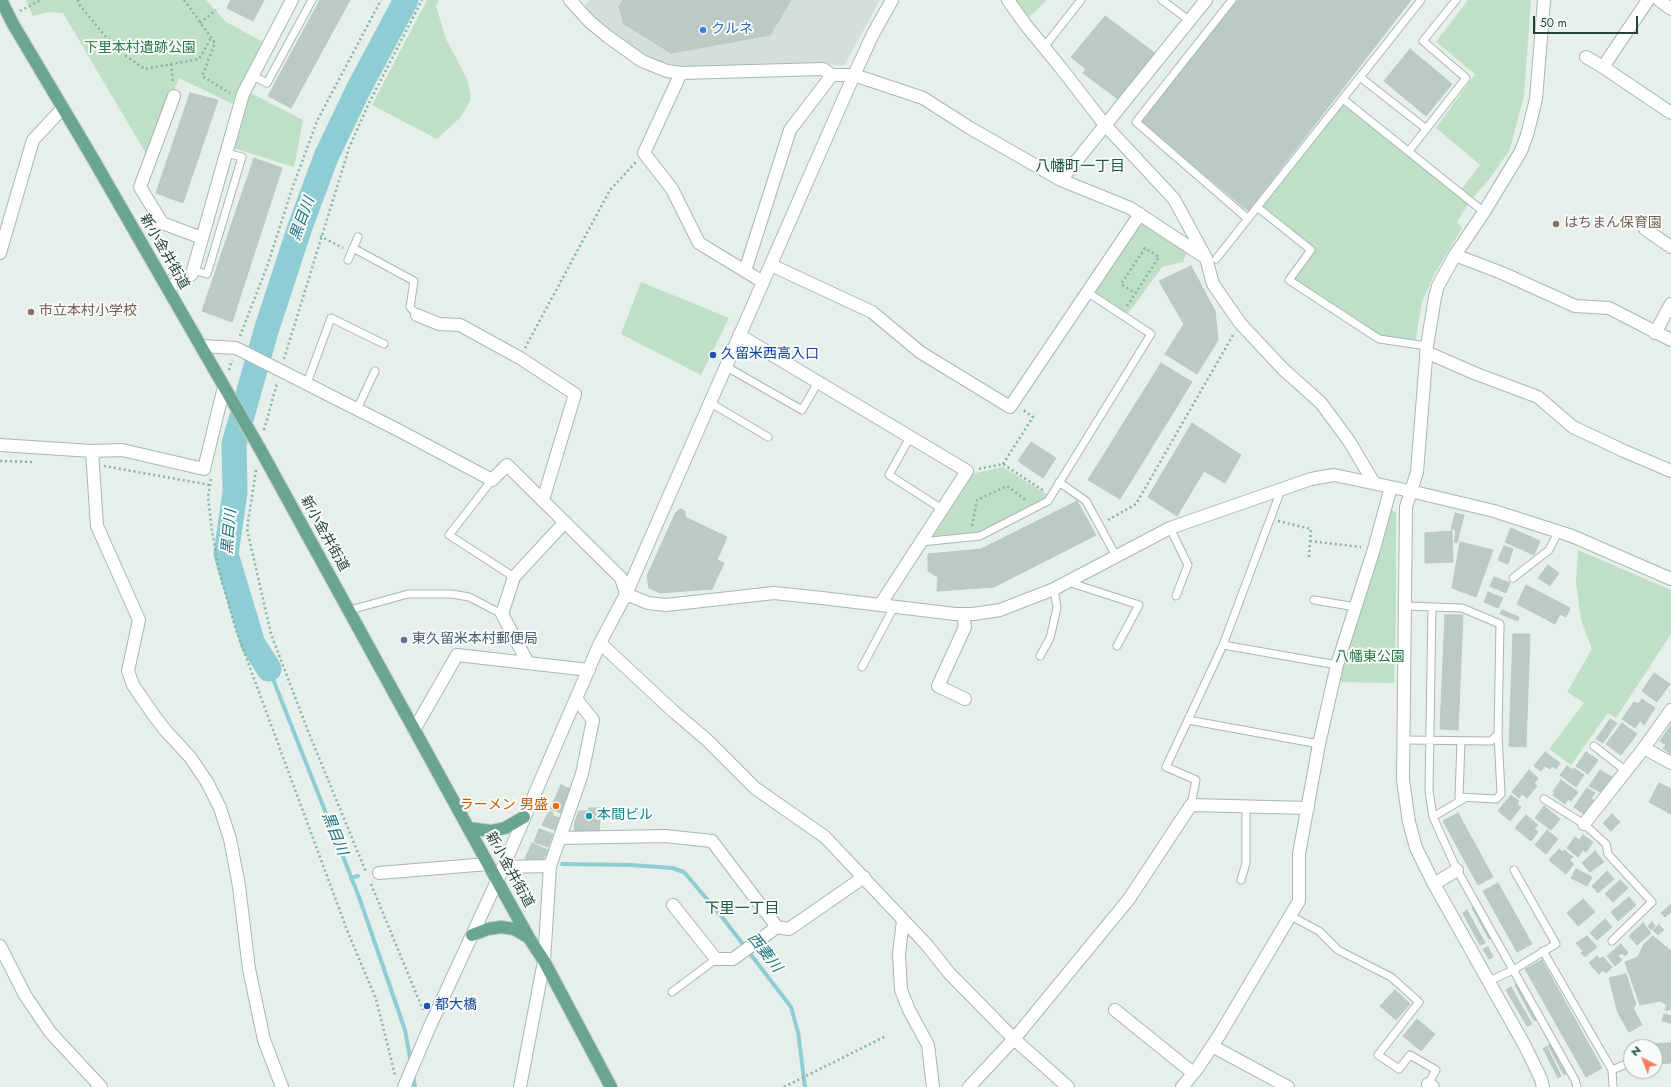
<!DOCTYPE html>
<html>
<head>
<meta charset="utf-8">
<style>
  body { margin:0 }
  #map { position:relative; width:1671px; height:1087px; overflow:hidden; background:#e6efea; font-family:Jost,sans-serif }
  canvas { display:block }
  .north { position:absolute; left:1623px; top:1039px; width:40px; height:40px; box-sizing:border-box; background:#f7fbf9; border:1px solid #a3b1ac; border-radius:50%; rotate:318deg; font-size:11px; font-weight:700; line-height:16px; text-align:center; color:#244238 }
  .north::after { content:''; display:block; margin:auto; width:14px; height:18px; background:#f47c5f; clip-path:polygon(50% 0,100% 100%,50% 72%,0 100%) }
  .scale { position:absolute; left:1533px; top:16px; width:105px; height:18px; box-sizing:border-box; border:2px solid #244238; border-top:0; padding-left:5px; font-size:12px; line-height:14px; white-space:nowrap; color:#244238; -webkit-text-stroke:3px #f7fbf9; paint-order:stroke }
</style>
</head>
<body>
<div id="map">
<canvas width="1671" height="1087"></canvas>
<div class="north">N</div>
<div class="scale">50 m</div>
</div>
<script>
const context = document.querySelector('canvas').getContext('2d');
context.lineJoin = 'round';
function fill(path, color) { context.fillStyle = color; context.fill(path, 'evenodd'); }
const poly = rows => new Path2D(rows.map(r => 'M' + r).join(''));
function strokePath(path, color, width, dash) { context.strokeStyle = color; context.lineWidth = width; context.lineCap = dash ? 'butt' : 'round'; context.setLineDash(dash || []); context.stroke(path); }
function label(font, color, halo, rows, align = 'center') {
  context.font = font + ' Jost,"Noto Sans JP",sans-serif'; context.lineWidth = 4; context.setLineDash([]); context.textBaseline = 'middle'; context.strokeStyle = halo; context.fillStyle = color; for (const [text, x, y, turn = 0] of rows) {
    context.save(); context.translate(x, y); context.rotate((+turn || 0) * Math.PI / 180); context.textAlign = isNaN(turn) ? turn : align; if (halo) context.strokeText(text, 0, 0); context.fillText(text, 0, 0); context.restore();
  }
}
fill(poly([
  [589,0,880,0,844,66,826,64,721,66,663,70,581,10]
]), '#d4dfd9');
fill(poly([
  [26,0,206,0,226,22,265,43,240,86,232,104,179,78,148,157,63,13,49,12,33,16],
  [427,0,439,0,436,6,446,39,468,81,471,99,461,117,437,139,372,105],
  [1009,0,1047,0,1024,22],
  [1468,0,1531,0,1524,96,1510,149,1491,177,1470,201,1457,222,1462,228,1434,275,1422,302,1415,344,1376,337,1290,281,1311,250,1259,208,1343,99,1459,192,1480,165,1436,128,1475,74,1436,42],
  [249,92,303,120,294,167,233,148],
  [1141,222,1187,252,1183,262,1162,267,1127,315,1092,293],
  [641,282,729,318,701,375,621,334],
  [1003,467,1048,495,1045,499,979,534,928,539,971,474],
  [1389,510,1396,512,1396,614,1394,683,1338,682],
  [1578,550,1671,590,1671,634,1616,718,1608,713,1571,765,1549,749,1584,703,1567,692,1592,649,1581,620,1576,582]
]), '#bfe0c6');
strokePath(poly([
  [269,669,359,897,405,1030,411,1063],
  [562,864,631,865,672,868,684,872,722,917,791,1007,798,1032,805,1087],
  [351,878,358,876],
  [413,1076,415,1087]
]), '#8ecdd4', 4);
strokePath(poly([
  [269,669,253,644,226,554,235,492,234,444,266,331,300,227,326,157,359,88,406,0]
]), '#8ecdd4', 25);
const building = poly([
  [231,0,264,0,253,21,227,8,231,0],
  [320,0,350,0,291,108,268,96,320,0],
  [623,0,791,0,770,35,671,53,624,24,619,7,623,0],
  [1238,0,1411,0,1248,211,1140,121,1238,0],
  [1105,16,1156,54,1119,100,1083,73,1086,69,1071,57,1105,16],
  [1410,49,1452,84,1426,116,1384,81,1410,49],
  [190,93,218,100,183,203,156,193,190,93],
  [254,158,282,168,232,322,202,311,254,158],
  [1191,266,1215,311,1218,340,1197,374,1165,354,1184,324,1159,281,1191,266],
  [1161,363,1192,382,1120,499,1088,480,1161,363],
  [1192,423,1241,455,1225,483,1204,471,1177,516,1148,497,1192,423],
  [1031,442,1056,458,1043,478,1018,461,1031,442],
  [1077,501,1096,535,994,587,937,591,938,577,928,571,928,554,981,549,1077,501],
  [680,509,685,511,685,517,727,537,717,560,724,563,712,589,660,593,649,588,647,576,676,512,680,509],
  [1455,513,1464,515,1457,543,1454,542,1456,530,1451,529,1455,513],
  [1511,528,1540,541,1534,555,1505,542,1511,528],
  [1452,531,1453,562,1425,563,1425,533,1452,531],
  [1460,542,1493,550,1476,597,1452,588,1460,542],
  [1504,546,1513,549,1508,564,1498,560,1504,546],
  [1548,565,1559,573,1550,586,1538,578,1548,565],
  [1494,577,1510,583,1506,593,1490,586,1494,577],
  [1526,585,1570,608,1566,617,1560,614,1555,624,1517,604,1526,585],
  [1488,592,1503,598,1498,608,1484,602,1488,592],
  [1502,610,1519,617,1518,621,1500,614,1502,610],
  [1445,615,1463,615,1458,730,1440,729,1445,615],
  [1513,634,1530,634,1526,747,1509,746,1513,634],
  [1654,673,1670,684,1657,702,1642,691,1654,673],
  [1642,699,1655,708,1644,725,1640,721,1635,728,1622,719,1634,702,1638,704,1642,699],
  [1610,719,1617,723,1603,743,1596,739,1610,719],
  [1622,723,1637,734,1621,755,1606,744,1622,723],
  [1671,725,1671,754,1663,748,1666,745,1660,741,1671,725],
  [1545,752,1560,763,1556,769,1552,766,1550,769,1545,766,1541,771,1534,766,1545,752],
  [1586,752,1598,760,1588,774,1576,766,1586,752],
  [1567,766,1573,770,1574,768,1584,775,1576,787,1560,775,1567,766],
  [1529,770,1538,778,1534,784,1537,786,1527,798,1522,794,1519,798,1512,792,1529,770],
  [1600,770,1612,777,1602,793,1589,786,1600,770],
  [1561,780,1578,792,1571,801,1568,799,1565,804,1553,795,1555,792,1553,791,1561,780],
  [1659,783,1671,789,1671,814,1649,802,1659,783],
  [561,785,571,789,561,813,550,809,561,785],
  [1587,788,1595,793,1591,798,1596,802,1587,816,1574,807,1587,788],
  [1511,795,1519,801,1517,804,1521,807,1510,821,1498,811,1511,795],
  [1544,806,1560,819,1551,830,1535,818,1544,806],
  [589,808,601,808,599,831,590,830,589,833,574,832,575,821,579,811,589,811,589,808],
  [549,811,553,813,552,815,562,819,557,831,542,825,549,811],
  [1458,813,1493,877,1478,885,1443,821,1458,813],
  [1612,814,1620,822,1611,831,1603,823,1612,814],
  [1526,815,1538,825,1534,829,1538,832,1531,841,1515,828,1526,815],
  [539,829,553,834,548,847,534,842,539,829],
  [1547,830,1558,839,1546,854,1535,845,1547,830],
  [1583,835,1593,842,1586,852,1583,850,1578,857,1567,848,1575,837,1579,840,1583,835],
  [532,843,550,851,548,856,545,855,543,861,538,859,537,861,533,859,532,862,525,859,532,843],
  [1559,849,1563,852,1564,850,1573,857,1569,860,1574,864,1566,874,1549,860,1559,849],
  [1595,851,1604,862,1590,872,1582,863,1595,851],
  [1576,869,1592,877,1587,886,1571,878,1576,869],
  [1607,871,1614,879,1598,893,1592,886,1607,871],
  [1620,880,1628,888,1613,902,1605,894,1620,880],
  [1498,883,1532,944,1517,952,1483,891,1498,883],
  [1629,897,1636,905,1618,921,1611,912,1629,897],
  [1583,899,1595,912,1578,926,1567,913,1583,899],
  [1671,904,1671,912,1665,917,1661,913,1671,904],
  [1475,906,1492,938,1489,939,1472,908,1475,906],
  [1467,910,1485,943,1480,945,1463,913,1467,910],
  [1605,919,1612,927,1597,940,1590,933,1605,919],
  [1652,922,1655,926,1651,930,1648,926,1652,922],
  [1643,923,1651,933,1637,945,1629,936,1643,923],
  [1659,925,1664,930,1658,935,1653,930,1659,925],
  [1587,936,1597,947,1585,957,1581,953,1583,951,1576,943,1587,936],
  [1653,936,1671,951,1671,1010,1665,1010,1667,1005,1660,1001,1640,1005,1625,962,1638,957,1644,944,1653,936],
  [1621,944,1628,953,1625,956,1622,953,1618,956,1622,960,1615,966,1607,956,1621,944],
  [1488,947,1493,957,1489,959,1483,949,1488,947],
  [1597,956,1600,959,1603,957,1612,967,1606,973,1603,970,1599,974,1589,963,1597,956],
  [1542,960,1602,1068,1586,1077,1525,969,1542,960],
  [1626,974,1636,1005,1633,1008,1642,1025,1629,1032,1618,1013,1609,978,1626,974],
  [1518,983,1538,1019,1534,1021,1515,985,1518,983],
  [1511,987,1532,1024,1527,1026,1506,990,1511,987],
  [1395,990,1410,1004,1396,1020,1380,1006,1395,990],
  [1664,1014,1671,1016,1671,1023,1662,1021,1664,1014],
  [1417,1019,1435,1034,1421,1051,1403,1036,1417,1019],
  [1552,1043,1568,1073,1564,1075,1548,1045,1552,1043],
  [1671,1043,1671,1063,1655,1064,1655,1047,1645,1047,1645,1044,1671,1043],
  [1547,1047,1561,1076,1558,1078,1543,1048,1547,1047]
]);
fill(building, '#bbcac3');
strokePath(building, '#b8c9c1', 1);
const service = poly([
  [1162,0,1190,21],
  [1232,0,1136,122,1248,219],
  [1044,47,1081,0],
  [253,76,267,83,312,0],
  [1360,77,1425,128],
  [1343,99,1484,212],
  [1409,151,1466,78,1423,41,1456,0],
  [1257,207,1311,250,1289,280,1379,339,1427,346],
  [353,248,414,281,410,307,417,315],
  [1216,259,1421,0],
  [348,260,358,237],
  [193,270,207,274,242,157,226,153],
  [725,366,802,410,818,382],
  [307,383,331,318,384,344],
  [709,402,768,437],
  [357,409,375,371],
  [910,437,889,475,942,509],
  [492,480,449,535,514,577],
  [1059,482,1086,501,1116,556],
  [1170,528,1188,565,1176,596],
  [921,542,980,536,1048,501,1151,334,1087,292],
  [1513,578,1549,550,1558,532],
  [1068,582,1139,605,1117,646],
  [1314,600,1356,607],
  [1432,607,1429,791,1433,817,1457,870,1575,1080,1577,1087],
  [350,610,408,594,452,594,469,597,502,614],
  [1223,645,1337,665],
  [1040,656,1050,638,1057,608,1054,589],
  [862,667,894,607],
  [1188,720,1319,744],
  [1403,740,1491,741,1498,734,1500,624,1462,608,1405,606],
  [1461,741,1459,797,1496,799,1501,794,1498,734],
  [1594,746,1626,771],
  [1544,799,1584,824,1606,844,1608,854,1652,902,1612,941],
  [1191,805,1196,780,1166,767,1223,645,1281,490],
  [1433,817,1465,798],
  [1241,880,1246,863,1246,806],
  [1291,916,1319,931,1338,950,1391,977,1419,1002,1378,1055,1399,1069,1410,1055,1436,1070,1428,1084],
  [1543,951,1612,1070,1613,1087],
  [1489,981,1513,970,1556,944,1514,870],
  [672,992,716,959],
  [1612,1070,1631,1062]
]);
const minor = poly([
  [570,0,589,21,607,36,642,61,667,71,681,73,823,69,832,75,854,75,923,98,970,128,1061,180,1130,208,1206,258],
  [1008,0,1025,24,1061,68,1105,125,1174,199,1206,258,1213,284,1240,323,1283,369,1321,403,1349,441,1374,483],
  [1659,0,1671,9],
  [1586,57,1603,67,1671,113],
  [1603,67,1648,0],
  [681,73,644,153,672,189,699,243,763,282],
  [174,96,140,187,162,223,202,238],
  [1061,180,1206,0],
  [1645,229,1671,247],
  [1455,255,1502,273,1575,306,1609,308,1671,340],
  [771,265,872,312,920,352,1010,407,1140,214],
  [745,271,790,130,832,75],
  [168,288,192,274,243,94,292,0],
  [417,315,439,324,460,325,520,358,575,394,543,500],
  [1655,333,1671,304],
  [739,335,967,471,880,605],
  [201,346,236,348,400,431,492,480,507,465,621,578,626,594,648,603,666,605,774,593,822,598,955,614,973,614,1000,610,1054,589,1170,528,1311,479,1334,475,1410,491,1494,511,1572,536,1671,579],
  [1426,352,1474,373,1538,397,1573,427,1624,451,1671,471],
  [0,445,92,451,122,450,204,469,224,387],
  [92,451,97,526,139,620,128,671,133,685,155,717,166,731,190,757,207,782,220,808,230,839,239,886,249,969,264,1040,282,1087],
  [963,615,965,627,938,686,965,699],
  [600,643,673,711,707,740,755,788,825,837,926,944,950,974,1014,1039,1068,1087],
  [528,663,502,614,514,577,565,522],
  [414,730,457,655,589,670],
  [1644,748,1671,763],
  [1584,824,1644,748,1671,710],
  [560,838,665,836,712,841,777,927,789,929,864,877],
  [503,867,550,866],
  [379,873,488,864],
  [1434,884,1457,870],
  [673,905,716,959,733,959,777,927],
  [903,920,899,954,901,990,909,1010,928,1045,933,1087],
  [0,946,25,995,50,1032,101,1087],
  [1115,1010,1193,1073],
  [1212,1046,1288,1087],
  [1428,1084,1433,1087],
  [520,1087,544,961,550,866,582,774,593,720,577,700],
  [969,1087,1014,1039,1129,899,1191,805,1308,808],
  [1182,1087,1197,1069,1220,1034,1299,901,1299,854,1319,744,1337,665,1374,549,1391,487]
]);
const tertiary = poly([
  [0,253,33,140,63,108],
  [404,1087,430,1026,497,881,600,643,626,594,854,75,873,34,892,0],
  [1543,1087,1541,1079,1525,1046,1434,884,1416,848,1409,822,1403,780,1406,507,1417,472,1427,346,1435,297,1438,286,1455,255,1484,212,1521,151,1527,135,1536,99,1544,0]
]);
const primary = poly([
  [1,0,13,24,92,157,260,449,509,902,529,938,544,961,611,1087],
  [468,828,491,831,505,828,524,817],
  [472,935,488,929,501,927,514,929,528,937]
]);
strokePath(service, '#a8b8b1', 9);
strokePath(minor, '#a8b8b1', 14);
strokePath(tertiary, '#a8b8b1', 14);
strokePath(primary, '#c2cac7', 14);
strokePath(poly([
  [78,0,78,3,106,37,124,49,126,56,145,69,199,59,211,38],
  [184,0,215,43,202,76,230,93],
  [20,11,41,0],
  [200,23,216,10],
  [171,64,173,83],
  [320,236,343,248],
  [1127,306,1159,257,1145,248,1121,284,1135,293],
  [240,336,268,264,291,192,317,121,381,0],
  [525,348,610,190,636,162],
  [284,359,349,148,368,105,422,0],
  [229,370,232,360],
  [264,430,277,383],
  [0,461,33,462],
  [1003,464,1033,417,1023,410],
  [104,466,210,485],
  [979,469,1003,464,1044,491],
  [256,470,247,529,271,634,308,731,366,872],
  [211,479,208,497,212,531,219,571,236,630,347,930,376,999,395,1075],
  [1108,520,1136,504,1233,335],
  [1278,521,1311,529,1309,557],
  [972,526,977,500,1007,486,1027,501],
  [1310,541,1361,547],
  [371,884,423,1010],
  [784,1087,886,1036]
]), '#86b3a2', 2.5, [2, 3]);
strokePath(service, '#fff', 7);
strokePath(minor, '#fff', 12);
strokePath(tertiary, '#fff', 12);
strokePath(primary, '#6aa592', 12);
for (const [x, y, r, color] of [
  [703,30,4,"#3f7fe0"],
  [1556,224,4,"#8d6e63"],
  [31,312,4,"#8d6e63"],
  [713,355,4,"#1a4fb4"],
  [404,640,4,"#5c6f8a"],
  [556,806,4,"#e8710a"],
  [589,816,4,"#0f9aa8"],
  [427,1006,4,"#1a4fb4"]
]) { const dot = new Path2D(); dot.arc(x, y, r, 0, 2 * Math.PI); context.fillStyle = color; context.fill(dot); strokePath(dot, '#f7fbf9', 1.5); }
label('14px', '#366cbe', '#f7fbf9', [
  ["クルネ",711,30]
], 'left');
label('14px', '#2d7a47', '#f7fbf9', [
  ["下里本村遺跡公園",140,49],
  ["八幡東公園",1370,658]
]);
label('14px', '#785e54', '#f7fbf9', [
  ["はちまん保育園",1564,224],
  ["市立本村小学校",39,312]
], 'left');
label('14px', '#244238', '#f7fbf9', [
  ["新小金井街道",164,252,60],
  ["新小金井街道",324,534,61],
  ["新小金井街道",509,870,61]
]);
label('14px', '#164399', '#f7fbf9', [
  ["久留米西高入口",721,355],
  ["都大橋",435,1006]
], 'left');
label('14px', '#4e5e75', '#f7fbf9', [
  ["東久留米本村郵便局",412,640]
], 'left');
label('14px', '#c56008', '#f7fbf9', [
  ["ラーメン 男盛",548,806]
], 'right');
label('14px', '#0d838f', '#f7fbf9', [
  ["本間ビル",597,816]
], 'left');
label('15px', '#1f5545', '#f7fbf9', [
  ["八幡町一丁目",1080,167],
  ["下里一丁目",742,909]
]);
label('italic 15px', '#1c747f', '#f7fbf9', [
  ["黒目川",303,219,-70],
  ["黒目川",230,532,-85],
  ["黒目川",334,834,68],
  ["西妻川",764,953,52]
]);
</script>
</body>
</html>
